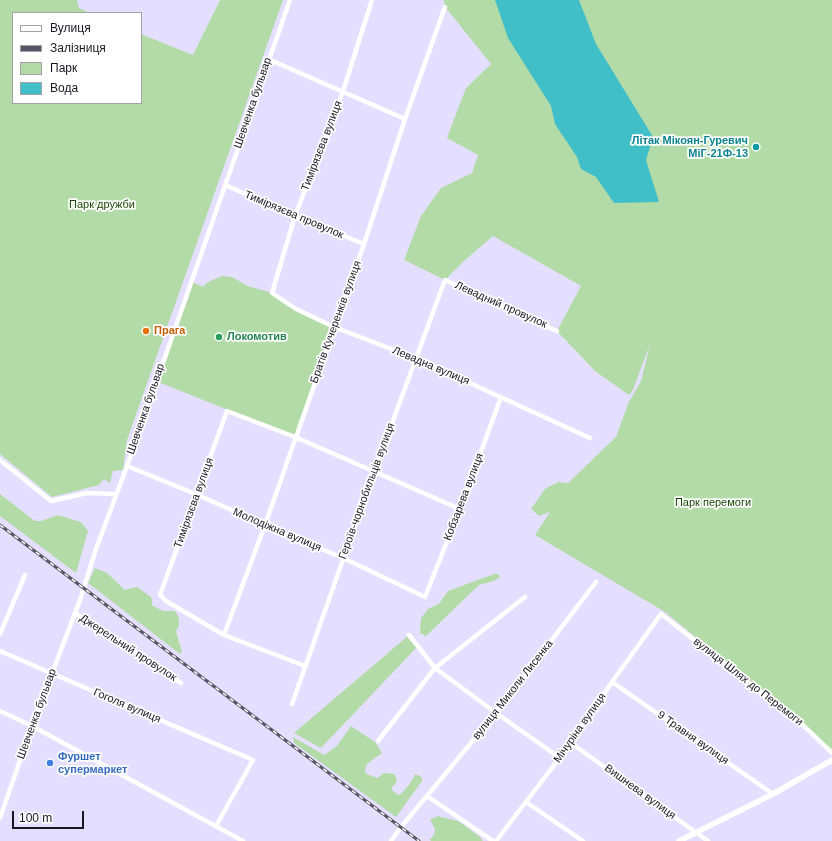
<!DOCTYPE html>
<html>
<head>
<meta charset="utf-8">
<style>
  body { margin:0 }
  #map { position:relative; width:832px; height:841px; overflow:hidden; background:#e5dfff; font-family:Helvetica,sans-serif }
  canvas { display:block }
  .legend { position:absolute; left:12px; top:12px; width:130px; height:92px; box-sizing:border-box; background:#fff; border:1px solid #a3a2a6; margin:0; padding:5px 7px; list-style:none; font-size:12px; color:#191621 }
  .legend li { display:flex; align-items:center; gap:8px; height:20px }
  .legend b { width:20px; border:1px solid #a3a2a6 }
  .scale { position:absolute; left:12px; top:811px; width:72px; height:18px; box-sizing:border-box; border:2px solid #191621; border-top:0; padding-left:5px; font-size:12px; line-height:14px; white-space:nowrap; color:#191621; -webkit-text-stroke:3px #fff; paint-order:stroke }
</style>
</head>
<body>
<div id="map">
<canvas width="832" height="841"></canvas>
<ul class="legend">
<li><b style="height:5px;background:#fff"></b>Вулиця</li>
<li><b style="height:5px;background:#585465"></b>Залізниця</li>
<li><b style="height:11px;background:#b3dba7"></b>Парк</li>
<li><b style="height:11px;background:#40bfc9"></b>Вода</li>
</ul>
<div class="scale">100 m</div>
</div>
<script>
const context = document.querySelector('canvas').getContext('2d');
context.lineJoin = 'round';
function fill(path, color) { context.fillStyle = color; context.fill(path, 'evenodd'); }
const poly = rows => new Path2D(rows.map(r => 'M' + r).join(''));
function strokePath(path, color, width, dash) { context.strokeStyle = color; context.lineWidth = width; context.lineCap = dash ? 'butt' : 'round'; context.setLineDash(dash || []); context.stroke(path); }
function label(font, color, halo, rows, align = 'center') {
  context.font = font + ' Helvetica,sans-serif'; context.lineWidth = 3.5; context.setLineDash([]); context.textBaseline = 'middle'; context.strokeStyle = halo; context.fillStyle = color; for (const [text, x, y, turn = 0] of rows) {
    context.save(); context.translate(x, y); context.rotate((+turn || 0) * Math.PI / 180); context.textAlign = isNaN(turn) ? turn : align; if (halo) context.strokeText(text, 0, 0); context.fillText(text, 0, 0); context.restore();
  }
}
fill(poly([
  [0,0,77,0,79,8,90,13,13,13,13,103,141,103,141,34,193,55,220,0,283,0,127,440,123,470,113,471,110,483,104,479,99,485,52,497,0,454],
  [444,0,832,0,832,753,804,726,665,612,535,535,550,512,539,516,531,509,545,489,558,482,568,483,616,437,628,404,641,381,650,344,633,390,629,395,595,371,557,331,581,286,493,236,465,260,445,280,404,260,421,216,441,188,472,173,478,155,447,138,466,88,491,64,445,7],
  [222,276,232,277,248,286,272,293,296,309,334,327,295,437,156,381,191,282,204,287,205,284,210,281],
  [0,494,35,521,41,521,58,515,81,522,88,531,76,573,0,516],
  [95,568,107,573,125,590,137,587,140,589,151,597,152,600,152,605,155,607,163,611,175,611,177,614,179,619,179,626,176,631,182,652,180,654,88,583],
  [494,574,498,574,500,577,494,581,479,585,426,636,420,633,421,618,428,609,439,604,448,591],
  [409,635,418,646,321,748,294,733],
  [351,726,375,742,382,753,367,764,365,769,365,772,367,774,377,778,384,773,394,774,397,779,395,784,391,789,398,795,401,794,407,787,413,779,415,774,422,777,422,781,396,817,294,743,293,737,324,755,337,746],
  [438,816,458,821,479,836,483,841,431,841,430,839,434,835,435,829,430,820]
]), '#b3dba7');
fill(poly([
  [495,0,579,0,596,44,653,137,646,160,659,202,614,203,596,177,581,169,577,157,555,124,551,106,508,38]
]), '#40bfc9');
strokePath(poly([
  [372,0,343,91,295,216,272,293,296,309,334,327,415,358,590,438],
  [268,59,405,119],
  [225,185,295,216,364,244],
  [0,460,51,501,87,493,116,494],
  [127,466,198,495,265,525,343,558,425,597,460,509,501,397],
  [75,613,181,683],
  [0,634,25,575],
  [224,635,265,525,364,244,405,119,445,7],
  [409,635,435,668,496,713,560,758],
  [0,651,253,760,216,826],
  [305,666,224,635,166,601,160,595,227,411,295,437,460,509],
  [612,682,773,794],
  [292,704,374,472,445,280,557,331],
  [0,711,32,726,243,841],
  [378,741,435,668,525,597],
  [571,743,708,841],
  [427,796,493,841],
  [526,802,583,841],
  [0,818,32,726,80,600,96,549,127,466,290,0],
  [391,841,401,827,496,713,596,582],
  [496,841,571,743,612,682,661,614,804,726,832,753]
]), '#fff', 4.5);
strokePath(poly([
  [679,841,773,794,832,760]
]), '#fff', 5.5);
const rail = poly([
  [0,525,419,841]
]);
strokePath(rail, '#585465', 3);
strokePath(rail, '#fff', 1.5, [4.5]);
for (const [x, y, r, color] of [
  [756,147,4,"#0f9aa8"],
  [146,331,4,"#e8710a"],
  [219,337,4,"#2e9e5b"],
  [50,763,4,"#3f7fe0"]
]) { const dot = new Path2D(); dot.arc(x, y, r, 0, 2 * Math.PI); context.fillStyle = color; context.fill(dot); strokePath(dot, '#fff', 1.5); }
label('11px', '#191621', '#fff', [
  ["Шевченка бульвар",253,103,-71],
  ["Тимірязєва вулиця",322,146,-69],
  ["Тимірязєва провулок",294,215,23],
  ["Левадний провулок",501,305,24],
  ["Братів Кучеренків вулиця",336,322,-70],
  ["Левадна вулиця",431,366,23],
  ["Шевченка бульвар",146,409,-71],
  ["Героїв-чорнобильців вулиця",367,491,-70],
  ["Кобзарева вулиця",464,497,-69],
  ["Тимірязєва вулиця",194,503,-70],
  ["Молодіжна вулиця",277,530,23],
  ["Джерельний провулок",128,648,33],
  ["вулиця Шлях до Перемоги",748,682,38],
  ["вулиця Миколи Лисенка",513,690,-52],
  ["Гоголя вулиця",127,706,23],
  ["Шевченка бульвар",37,714,-70],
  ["Мічуріна вулиця",580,728,-55],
  ["9 Травня вулиця",693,738,35],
  ["Вишнева вулиця",640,792,36]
]);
label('bold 11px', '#0d838f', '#fff', [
  ["Літак Мікоян-Гуревич",748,141],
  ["МiГ-21Ф-13",748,154]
], 'right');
label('11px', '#174800', '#fff', [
  ["Парк дружби",102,205],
  ["Парк перемоги",713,503]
]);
label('bold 11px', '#c56008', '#fff', [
  ["Прага",154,331]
], 'left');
label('bold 11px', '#27864d', '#fff', [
  ["Локомотив",227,337]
], 'left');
label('bold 11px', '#366cbe', '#fff', [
  ["Фуршет",58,757],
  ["супермаркет",58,770]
], 'left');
</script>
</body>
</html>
